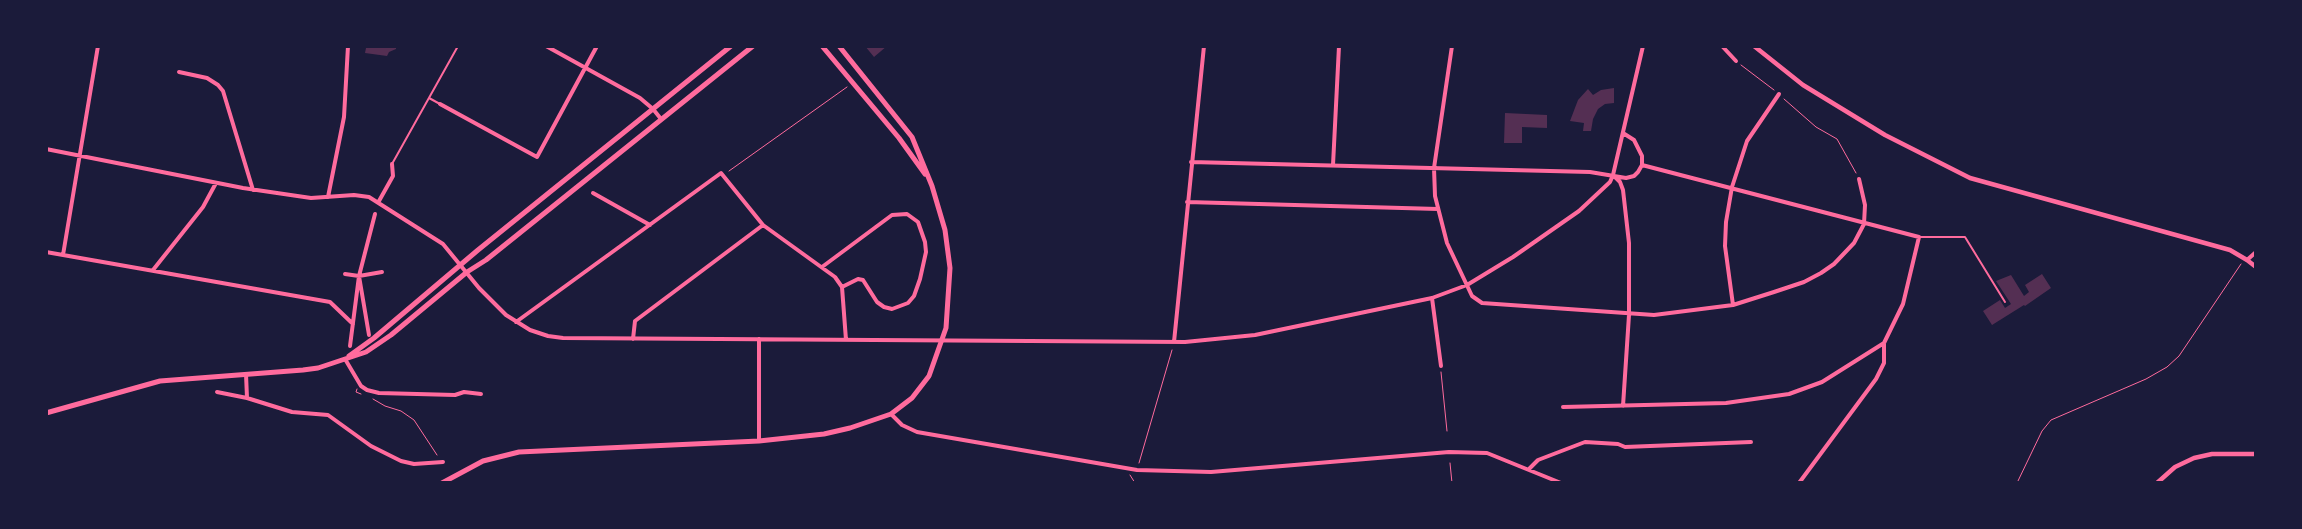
<!DOCTYPE html>
<html>
<head>
<meta charset="utf-8">
<style>
  body { margin:0 }
  #map { position:relative; width:2302px; height:529px; overflow:hidden; background:#1b1b3a; font-family:Jost,sans-serif }
  canvas { display:block }
  .frame { position:absolute; inset:0; border:48px solid #1b1b3a; pointer-events:none }
</style>
</head>
<body>
<div id="map">
<canvas width="2302" height="529"></canvas>
<div class="frame"></div>
</div>
<script>
const context = document.querySelector('canvas').getContext('2d');
context.lineJoin = 'round';
function fill(path, color) { context.fillStyle = color; context.fill(path, 'evenodd'); }
const poly = rows => new Path2D(rows.map(r => 'M' + r).join(''));
function strokePath(path, color, width, dash) { context.strokeStyle = color; context.lineWidth = width; context.lineCap = dash ? 'butt' : 'round'; context.setLineDash(dash || []); context.stroke(path); }
fill(poly([
  [361,46,396,46,396,49,389,52,387,56,365,53,366,48],
  [865,46,887,46,874,57],
  [1614,88,1614,103,1605,104,1598,109,1593,119,1591,131,1583,131,1584,123,1570,121,1578,100,1588,89,1593,95,1601,90],
  [1505,113,1547,115,1547,128,1522,127,1522,143,1504,143],
  [2042,274,2051,288,2025,306,2024,305,1992,325,1983,311,2000,300,2005,308,2011,304,1996,281,2011,275,2024,296,2029,292,2025,285]
]), '#542f53');
strokePath(poly([
  [1741,65,1774,90],
  [1784,99,1816,127,1837,139,1856,173],
  [729,171,847,87],
  [1441,372,1447,431],
  [357,389,356,392,361,394],
  [373,399,385,406,401,411,414,420,437,455],
  [1139,463,1172,350],
  [1450,463,1452,483],
  [1130,475,1135,483],
  [2017,483,2042,431,2051,420,2146,379,2167,367,2179,356,2241,264]
]), '#ff6b9d', 1);
strokePath(poly([
  [429,98,440,104],
  [392,164,458,46],
  [1919,237,1965,237,2005,302]
]), '#ff6b9d', 2);
strokePath(poly([
  [546,46,640,98,653,109,661,119],
  [1452,46,1434,168,1435,196,1447,243,1472,296,1482,303,1654,315,1733,305,1774,292,1804,282,1821,273,1834,264,1854,243,1864,224,1865,205,1859,179],
  [1722,46,1736,61],
  [179,72,207,78,218,85,223,91,253,190],
  [440,104,537,157,597,46],
  [46,149,243,188,311,198,354,195,369,197,443,244,479,288,506,315,530,330,548,336,563,338,1185,342,1255,335,1432,298,1467,285,1513,257,1579,211,1610,182,1613,175,1643,46],
  [1191,162,1590,172,1626,178,1634,176,1638,172,1642,165,1642,156,1634,140,1623,133],
  [1333,165,1339,46],
  [1642,165,1919,237,1903,304,1884,343,1884,363,1876,379,1799,483],
  [1613,175,1620,182,1623,190,1629,243,1629,315,1623,406],
  [593,193,650,225],
  [328,197,344,117,348,46],
  [379,201,393,176,392,164],
  [1187,202,1438,209],
  [46,252,330,302,353,324],
  [63,255,98,46],
  [2247,260,2256,252],
  [822,267,892,215,907,214,918,222,925,242,926,252,920,279,914,296,908,303,892,309,884,307,877,302,863,280,858,279,842,287],
  [153,270,203,207,216,183],
  [345,274,359,276,369,335],
  [359,276,382,272],
  [1432,298,1441,366],
  [1733,305,1725,246,1726,222,1732,187,1747,141,1779,94],
  [516,322,721,173,763,225,835,277,842,287,846,340],
  [633,339,635,321,763,225],
  [1174,342,1204,46],
  [350,346,359,276,375,214],
  [345,359,361,386,367,390,379,393,455,395,464,392,481,394],
  [246,374,247,398,292,412,328,415,371,446,401,461,414,464,443,462],
  [217,392,247,398],
  [1563,407,1726,403,1789,394,1822,382,1884,343],
  [891,414,902,425,917,432,1137,470,1211,472,1449,452,1487,453,1561,483],
  [759,441,759,339],
  [1529,469,1538,460,1585,442,1618,444,1625,447,1751,442]
]), '#ff6b9d', 4);
strokePath(poly([
  [1754,46,1803,85,1885,135,1970,178,2230,250,2247,260,2256,267],
  [2157,483,2175,467,2194,458,2212,454,2256,454]
]), '#ff6b9d', 4.5);
strokePath(poly([
  [822,46,899,138,925,174],
  [349,356,374,338,478,250,731,46],
  [46,413,160,381,303,370,318,368,366,352,391,335,467,272,486,260,753,46],
  [442,483,483,461,519,452,759,441,824,434,850,428,891,414,912,398,929,376,946,328,950,268,945,230,932,186,912,137,839,46]
]), '#ff6b9d', 5);
</script>
</body>
</html>
